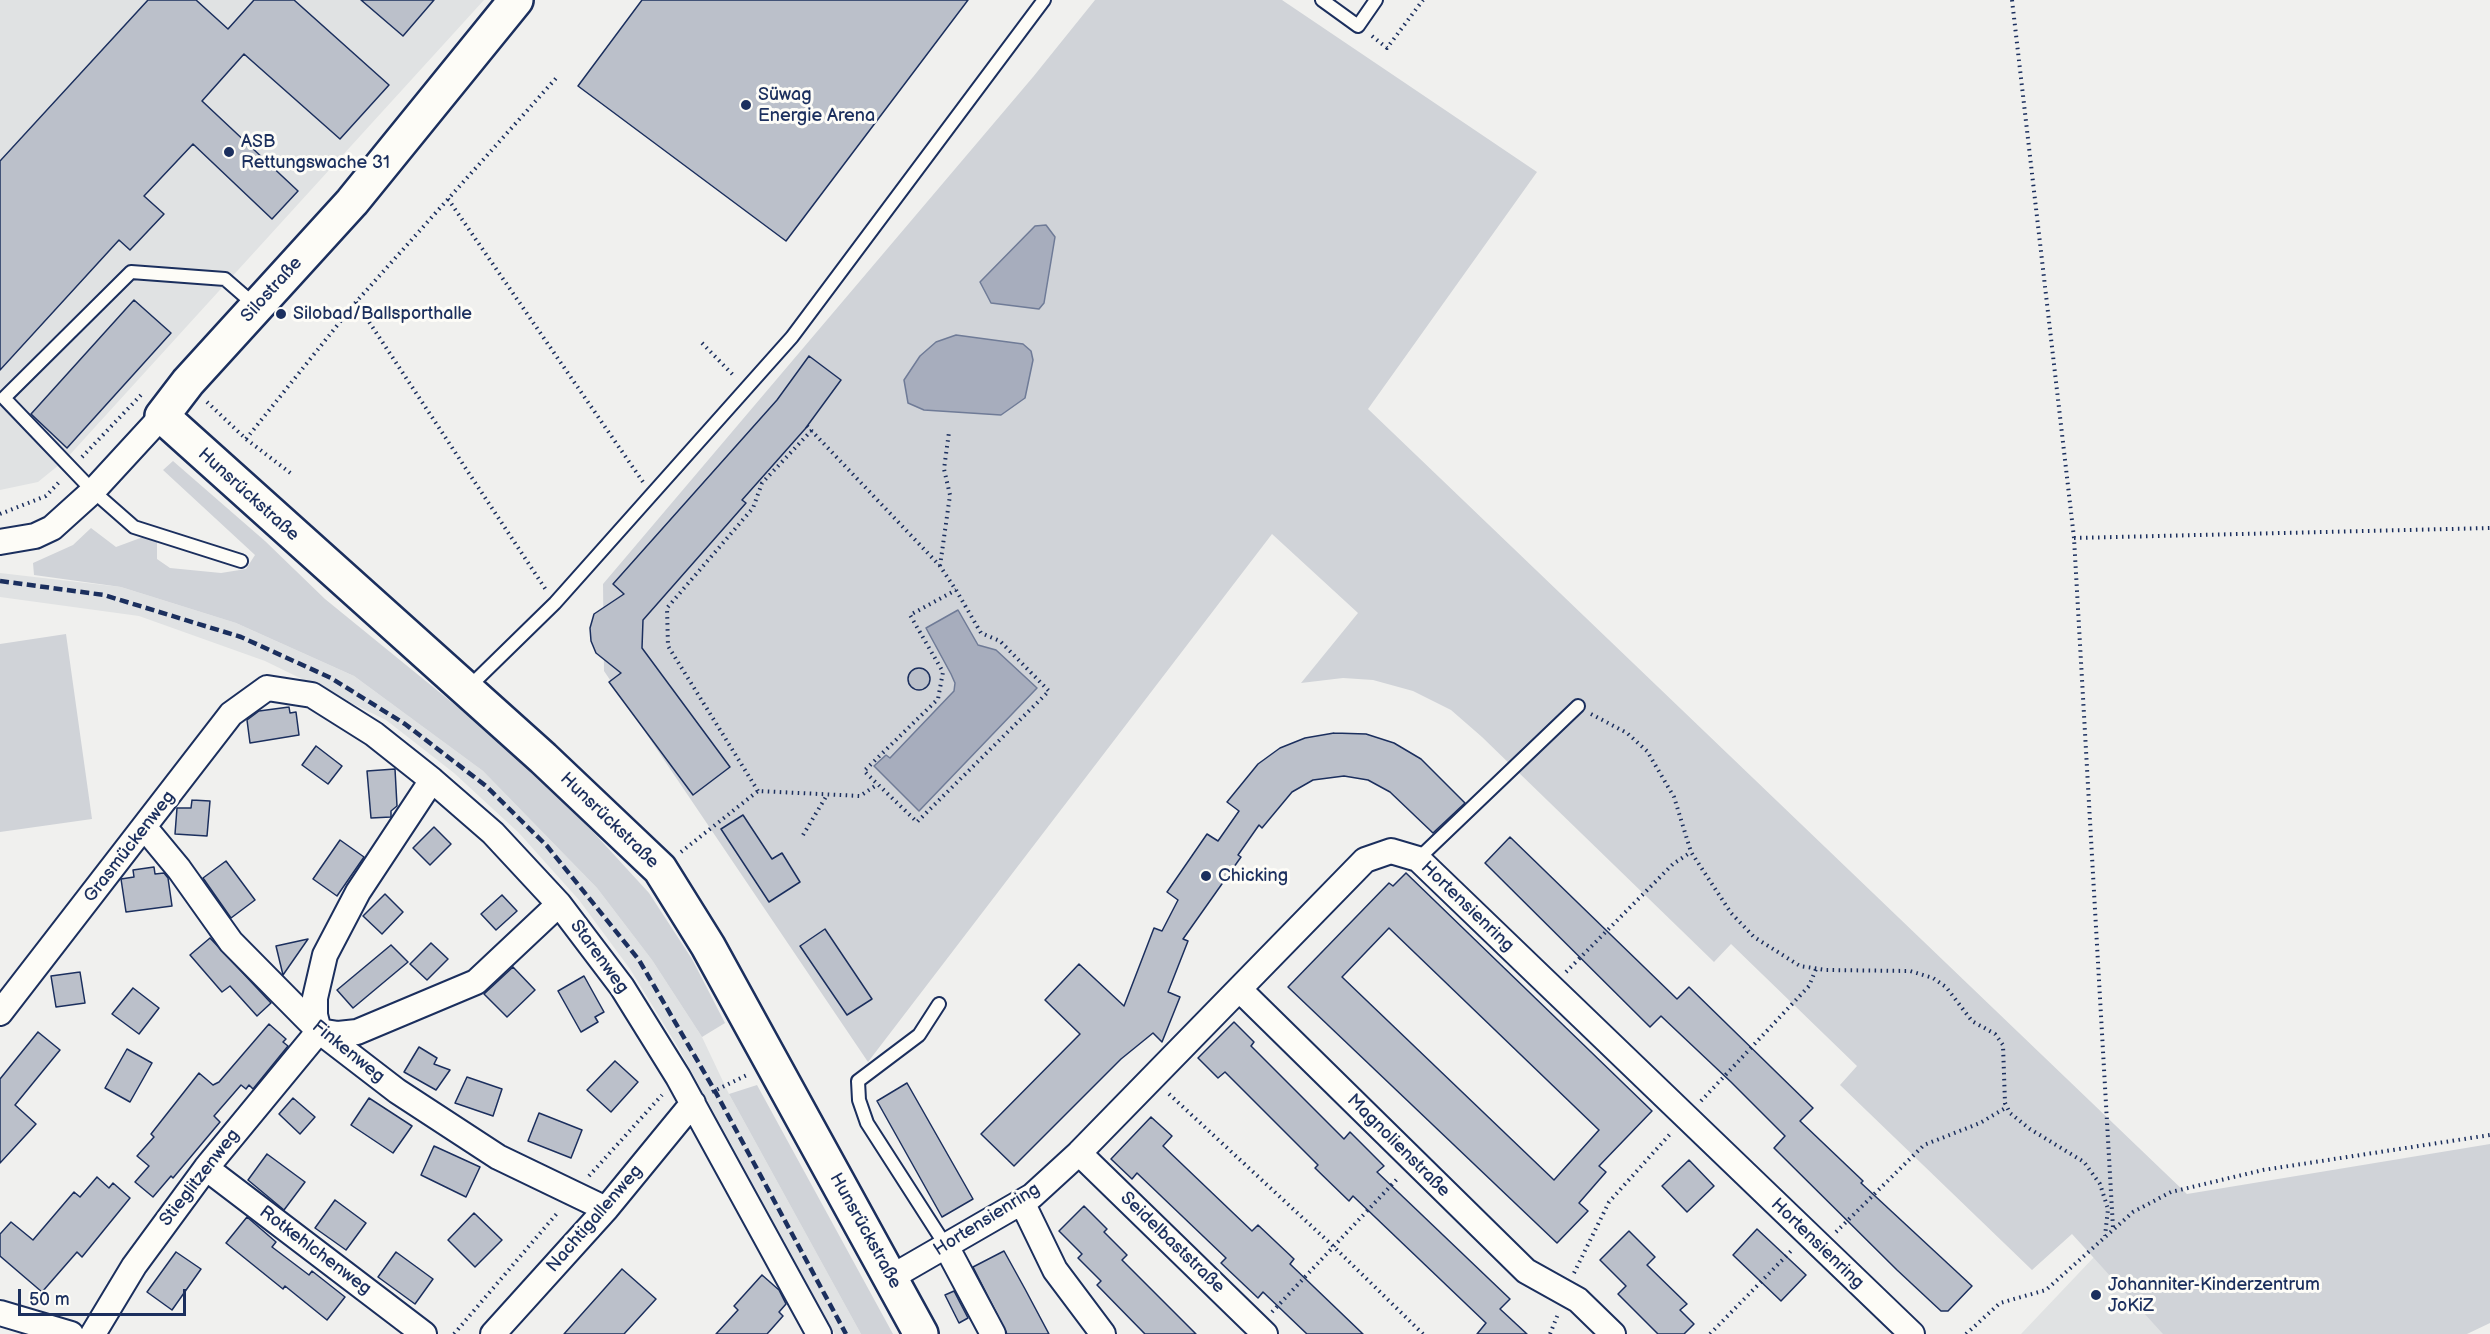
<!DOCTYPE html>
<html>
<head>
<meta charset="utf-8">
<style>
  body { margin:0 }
  #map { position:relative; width:2490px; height:1334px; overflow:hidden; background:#f0f0ee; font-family:"Balsamiq Sans",sans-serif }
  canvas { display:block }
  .scale { position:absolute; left:18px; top:1289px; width:168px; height:27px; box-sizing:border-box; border:3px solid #1b2f5e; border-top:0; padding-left:8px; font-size:18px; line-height:21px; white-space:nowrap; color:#1b2f5e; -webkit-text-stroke:4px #fdfcf7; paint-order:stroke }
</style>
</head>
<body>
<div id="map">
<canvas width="2490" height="1334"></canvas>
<div class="scale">50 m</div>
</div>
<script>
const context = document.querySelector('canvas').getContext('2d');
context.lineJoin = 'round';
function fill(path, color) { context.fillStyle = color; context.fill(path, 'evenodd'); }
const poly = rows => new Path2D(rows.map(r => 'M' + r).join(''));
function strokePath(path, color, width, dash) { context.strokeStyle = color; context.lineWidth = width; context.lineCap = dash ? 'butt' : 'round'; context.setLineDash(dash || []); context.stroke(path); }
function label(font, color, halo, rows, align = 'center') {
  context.font = font + ' "Balsamiq Sans",sans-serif'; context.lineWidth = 6; context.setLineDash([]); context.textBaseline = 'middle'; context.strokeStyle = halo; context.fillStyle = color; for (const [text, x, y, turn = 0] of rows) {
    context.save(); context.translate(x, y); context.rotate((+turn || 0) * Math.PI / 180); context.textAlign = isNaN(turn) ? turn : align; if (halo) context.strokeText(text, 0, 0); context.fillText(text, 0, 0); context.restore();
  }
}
fill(poly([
  [0,0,484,0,65,460,38,482,0,490],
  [0,573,121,587,236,623,354,676,483,771,597,888,652,960,702,1037,729,1094,861,1334,835,1334,679,1049,630,969,579,900,519,833,454,773,386,720,265,661,139,616,0,597],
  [2095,1256,2173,1334,2021,1334]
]), '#e0e2e3');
fill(poly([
  [1095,0,1282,0,1537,172,1368,409,2187,1194,2490,1144,2490,1323,2467,1334,2163,1334,2072,1234,2032,1270,1840,1085,1857,1066,1731,944,1714,962,1482,737,1451,710,1413,691,1373,680,1343,678,1301,683,1358,613,1272,534,868,1062,604,671,603,584,1033,77],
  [173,461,265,541,325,599,508,748,595,834,649,893,692,959,725,1023,702,1037,652,960,597,888,483,771,354,676,236,623,121,587,34,575,33,563,73,545,91,528,116,547,143,537,157,542,157,559,170,568,221,573,246,569,255,555,163,470],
  [66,634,92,819,0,832,0,644],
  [757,1085,893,1334,861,1334,729,1094]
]), '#d0d3d8');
const water = poly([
  [1046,225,1055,237,1044,303,1039,309,991,303,980,282,1035,226,1046,225],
  [956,335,1023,344,1031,351,1033,360,1025,398,1001,415,924,410,908,403,904,380,920,356,936,342,956,335],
  [958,610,978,645,996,650,1037,688,919,811,874,766,886,755,890,758,954,691,955,683,951,674,926,628,958,610]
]);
fill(water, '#a7adbd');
strokePath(water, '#6f7b97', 1.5);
const building = poly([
  [148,0,196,0,228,29,254,0,294,0,389,85,340,139,244,54,202,101,298,191,272,219,193,144,144,196,164,214,130,250,119,240,0,370,0,161,148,0],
  [361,0,434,0,403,36,361,0],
  [642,0,968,0,786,241,578,86,642,0],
  [134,300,171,333,67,448,31,414,134,300],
  [809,356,841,380,805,429,742,500,746,503,643,620,642,648,730,767,693,795,609,682,621,673,596,653,591,641,590,628,594,614,624,594,613,584,777,400,809,356],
  '908 679a11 11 0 1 1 22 0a11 11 0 1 1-22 0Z',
  [289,707,290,713,296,712,299,735,250,743,247,720,259,711,289,707],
  [1334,733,1366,734,1394,743,1421,759,1465,803,1433,833,1390,792,1368,780,1344,776,1313,780,1292,792,1262,828,1259,825,1238,855,1241,857,1183,939,1188,941,1168,992,1180,997,1162,1042,1153,1033,1121,1059,1014,1166,981,1134,1080,1034,1045,1000,1079,964,1124,1006,1154,928,1162,931,1178,900,1167,892,1207,834,1218,841,1239,811,1227,802,1258,764,1280,748,1305,738,1334,733],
  [316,746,342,766,328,784,302,765,316,746],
  [395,769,397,806,391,811,391,817,371,818,367,771,395,769],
  [192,800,210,801,207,836,175,834,177,808,191,808,192,800],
  [743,815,772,859,782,853,800,882,769,902,721,829,743,815],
  [434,827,451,844,430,865,413,848,434,827],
  [1510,837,1677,999,1689,987,1813,1108,1800,1121,1863,1181,1861,1183,1972,1286,1948,1311,1941,1311,1897,1270,1774,1148,1785,1136,1731,1082,1661,1016,1650,1027,1485,863,1510,837],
  [340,840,364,857,337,896,313,879,340,840],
  [226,861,255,900,231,918,203,878,226,861],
  [154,867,155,874,164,873,168,878,172,906,126,912,121,879,134,877,133,870,154,867],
  [1406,873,1652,1111,1599,1166,1606,1172,1579,1203,1588,1211,1557,1243,1288,987,1389,883,1393,886,1406,873],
  [1389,928,1599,1130,1554,1180,1342,977,1389,928],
  [385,894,403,912,382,934,363,916,385,894],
  [502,895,517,911,496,930,481,914,502,895],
  [825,929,872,999,847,1015,800,946,825,929],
  [210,938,271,1003,257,1016,230,986,222,992,190,955,210,938],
  [308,939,283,975,276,946,308,939],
  [431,943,448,959,427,980,410,964,431,943],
  [391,945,408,962,353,1008,337,990,391,945],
  [513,967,535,990,507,1017,484,994,513,967],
  [80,972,85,1003,56,1007,51,976,80,972],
  [584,976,604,1012,595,1017,598,1022,581,1032,558,991,584,976],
  [133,988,159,1008,139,1034,112,1014,133,988],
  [1234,1022,1254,1042,1251,1046,1344,1139,1350,1132,1384,1166,1377,1172,1510,1299,1500,1309,1527,1334,1477,1334,1486,1323,1353,1196,1349,1201,1315,1168,1318,1165,1225,1072,1218,1078,1198,1058,1234,1022],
  [269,1024,286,1039,283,1042,288,1046,253,1089,249,1085,246,1089,241,1085,214,1116,220,1122,173,1178,171,1176,153,1197,135,1182,149,1166,137,1156,154,1137,151,1134,199,1073,213,1085,219,1082,269,1024],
  [38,1032,60,1050,15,1105,36,1124,0,1163,0,1079,38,1032],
  [419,1047,437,1058,434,1064,450,1070,436,1090,404,1072,419,1047],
  [127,1049,152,1063,130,1102,105,1088,127,1049],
  [615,1061,638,1082,611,1112,587,1090,615,1061],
  [467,1077,502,1089,493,1116,455,1103,467,1077],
  [907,1083,973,1199,942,1217,877,1101,907,1083],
  [293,1098,315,1117,300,1134,279,1114,293,1098],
  [369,1098,412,1126,393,1153,351,1125,369,1098],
  [539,1113,582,1130,571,1158,528,1141,539,1113],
  [1151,1117,1172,1136,1163,1146,1252,1231,1258,1225,1294,1259,1290,1264,1363,1334,1307,1334,1263,1292,1258,1298,1221,1263,1226,1258,1137,1173,1132,1179,1111,1159,1151,1117],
  [434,1146,480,1167,466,1197,421,1175,434,1146],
  [267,1154,305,1182,284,1210,248,1180,267,1154],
  [1689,1160,1714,1186,1687,1212,1662,1186,1689,1160],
  [97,1177,109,1188,113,1183,130,1198,82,1257,77,1252,42,1292,0,1256,0,1234,11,1222,33,1240,74,1192,80,1197,97,1177],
  [335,1200,366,1223,346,1250,315,1228,335,1200],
  [1084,1206,1107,1229,1104,1232,1127,1255,1122,1260,1196,1334,1145,1334,1097,1285,1101,1281,1078,1258,1082,1254,1059,1231,1084,1206],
  [474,1213,502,1240,475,1267,448,1240,474,1213],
  [247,1217,276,1242,272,1247,309,1275,312,1271,345,1297,327,1320,285,1286,283,1289,226,1243,247,1217],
  [1757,1229,1806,1275,1781,1301,1733,1255,1757,1229],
  [1629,1231,1655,1257,1647,1265,1687,1304,1680,1310,1694,1324,1684,1334,1658,1334,1618,1294,1626,1286,1600,1260,1629,1231],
  [1004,1251,1025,1289,1049,1334,1007,1334,973,1267,1004,1251],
  [176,1252,201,1269,172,1310,147,1292,176,1252],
  [396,1252,433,1279,415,1304,378,1277,396,1252],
  [622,1269,656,1299,624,1334,564,1334,622,1269],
  [762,1275,779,1290,786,1304,779,1312,783,1316,767,1334,716,1334,738,1310,734,1306,762,1275],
  [954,1291,968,1318,959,1323,945,1295,954,1291]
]);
fill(building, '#bbc0ca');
strokePath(building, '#1b2f5e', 1.5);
const lane = poly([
  [1322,0,1358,26,1376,0],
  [241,561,134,527,93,491,4,398,131,272,225,279,256,306],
  [468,688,555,603,792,337,1044,0],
  [1418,859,1578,706],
  [939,1004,919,1035,858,1081,859,1100,867,1123,946,1246]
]);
const street = poly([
  [0,542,35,536,52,528,93,491,162,416],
  [145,828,179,869,231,942,319,1031,397,1091,498,1157,606,1209],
  [1239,989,1526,1271,1578,1300,1613,1334],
  [0,1013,231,714,267,688,312,695,374,734,432,780,493,833,559,904,622,987,678,1077,819,1334],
  [319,1031,338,1034,357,1032,476,982,559,904],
  [1079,1153,1265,1334],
  [206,1168,424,1334],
  [1022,1202,1055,1270,1103,1334],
  [946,1246,993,1334],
  [890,1278,1032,1196,1079,1153,1365,860,1391,851,1418,859,1912,1334],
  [0,1313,71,1334],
  [93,1334,134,1266,206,1168,319,1031,315,1015,315,998,325,955,358,892,432,780],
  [493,1334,606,1209,693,1103]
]);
const secondary = poly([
  [516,0,352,202,188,382,162,416,543,758,660,869,708,946,921,1334]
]);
strokePath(lane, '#1b2f5e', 16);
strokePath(street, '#1b2f5e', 28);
strokePath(secondary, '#1b2f5e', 38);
strokePath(poly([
  [2012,0,2074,538,2113,1228],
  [1372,36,1387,48,1423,0],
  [448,199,643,482],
  [356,302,546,590],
  [702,343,735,377],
  [207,402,246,439,293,475],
  [807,426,940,566,956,590,981,633,1000,641,1049,691,917,822,864,771,938,699,943,672,910,615,956,590],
  [246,439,356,302,558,76],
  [82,457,141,395],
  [0,514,46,496,61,480],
  [2074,538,2490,528],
  [940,566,950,495,944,469,949,432],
  [1591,714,1627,733,1647,751,1674,797,1691,852,1731,913,1754,937,1800,966,1826,970,1910,971,1933,978,1946,987,1972,1021,1995,1034,2003,1045,2005,1103,2010,1113,2030,1129,2084,1162,2100,1184,2108,1209,2105,1236],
  [758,791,668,646,667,608,753,508,762,483,812,430],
  [803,835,827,795],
  [681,852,758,791,860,796,878,784],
  [1566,972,1673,864,1691,852],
  [712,1092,749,1074],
  [1169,1094,1333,1246,1423,1334],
  [1701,1101,1809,986,1816,969],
  [589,1176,662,1095],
  [1836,1232,1924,1145,1980,1123,2007,1107],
  [1574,1273,1609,1202,1671,1133],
  [1272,1312,1399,1177],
  [454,1334,559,1211],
  [1550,1334,1558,1314],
  [1710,1334,1793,1249],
  [1966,1334,2000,1303,2046,1290,2133,1212,2171,1192,2263,1170,2490,1135]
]), '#1b2f5e', 4, [1.5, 4.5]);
strokePath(lane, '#fdfcf7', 12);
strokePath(street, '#fdfcf7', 24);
strokePath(secondary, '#fdfcf7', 33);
strokePath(poly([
  [0,581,104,595,241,637,331,678,405,724,486,786,547,846,639,960,715,1091,846,1334]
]), '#1b2f5e', 4.5, [9, 4.5]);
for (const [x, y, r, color] of [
  [746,105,6,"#1b2f5e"],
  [229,152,6,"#1b2f5e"],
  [281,314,6,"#1b2f5e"],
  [1206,876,6,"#1b2f5e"],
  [2096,1295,6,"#1b2f5e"]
]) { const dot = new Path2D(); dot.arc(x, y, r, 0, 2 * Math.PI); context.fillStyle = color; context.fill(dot); strokePath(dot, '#fdfcf7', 2); }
label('18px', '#1b2f5e', '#fdfcf7', [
  ["Süwag",758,95],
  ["Energie Arena",758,116],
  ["ASB",241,142],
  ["Rettungswache 31",241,163],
  ["Silobad/Ballsporthalle",293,314],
  ["Chicking",1218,876],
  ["Johanniter-Kinderzentrum",2108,1285],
  ["JoKiZ",2108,1306]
], 'left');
label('18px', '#1b2f5e', '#fdfcf7', [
  ["Silostraße",272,290,-48],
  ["Hunsrückstraße",248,495,42],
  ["Hunsrückstraße",609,821,44],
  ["Grasmückenweg",130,847,-52],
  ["Hortensienring",1467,907,44],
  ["Starenweg",599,957,54],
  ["Finkenweg",348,1052,39],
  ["Magnolienstraße",1398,1146,45],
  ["Stieglitzenweg",200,1178,-52],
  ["Nachtigallenweg",595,1219,-49],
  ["Hortensienring",987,1220,-32],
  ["Hunsrückstraße",865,1231,61],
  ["Seidelbaststraße",1172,1243,44],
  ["Hortensienring",1817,1244,44],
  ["Rotkehlchenweg",315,1251,37]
]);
</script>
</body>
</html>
